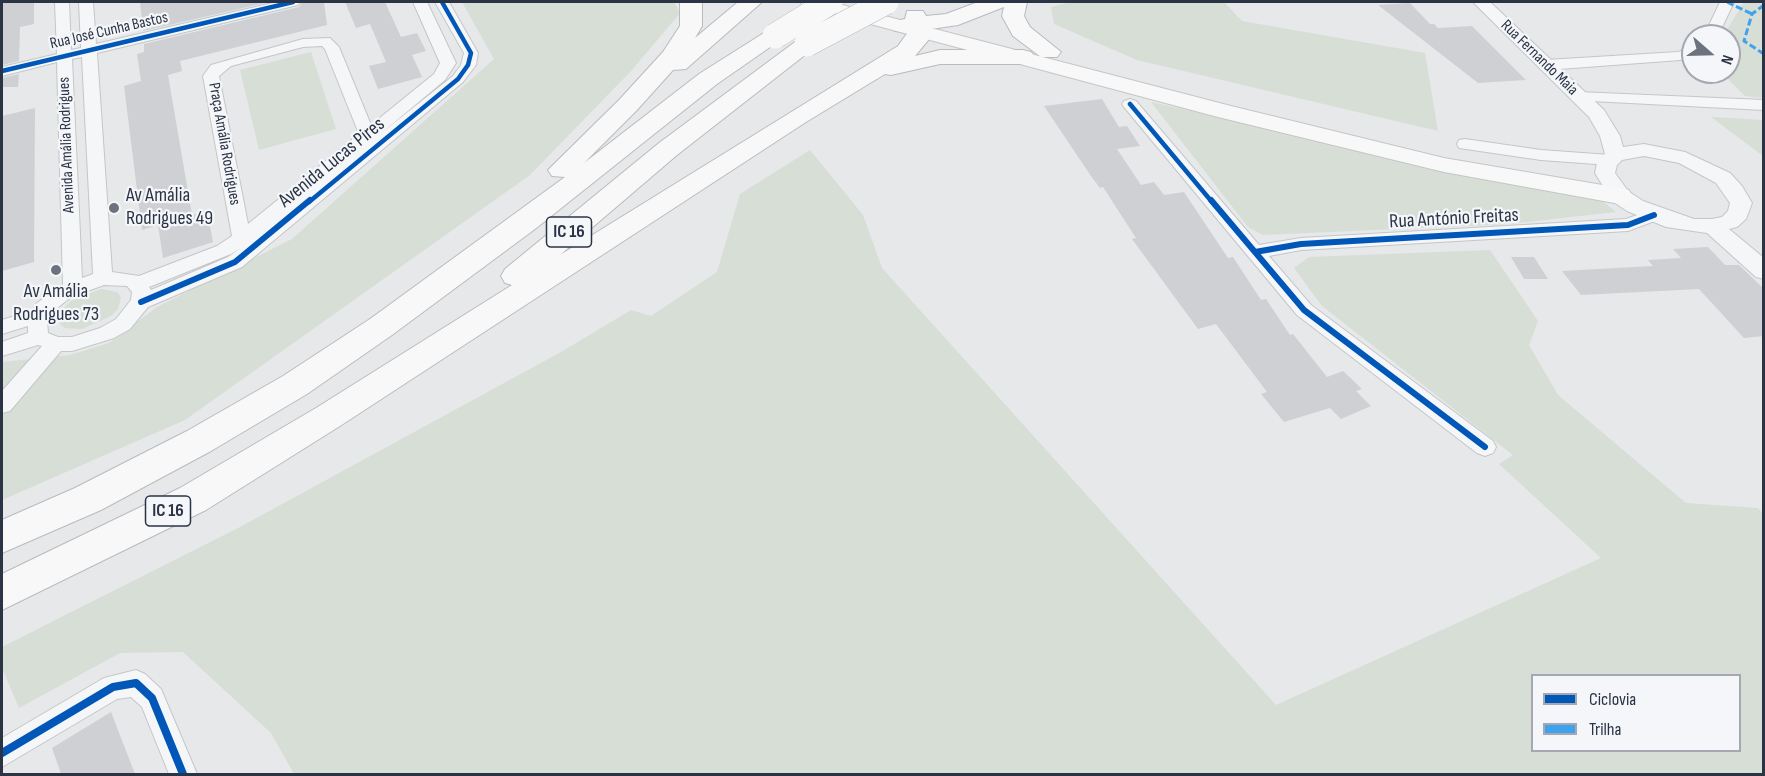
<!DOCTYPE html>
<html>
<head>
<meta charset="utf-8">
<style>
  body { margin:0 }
  #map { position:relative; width:1765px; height:776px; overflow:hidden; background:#e6e8ea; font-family:"Sofia Sans Condensed",sans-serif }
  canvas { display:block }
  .frame { position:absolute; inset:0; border:3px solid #2b3445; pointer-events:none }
  .legend { position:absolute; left:1531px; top:674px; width:210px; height:78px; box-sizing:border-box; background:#f4f6f9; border:2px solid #a4a8b1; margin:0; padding:8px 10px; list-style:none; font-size:18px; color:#2b3445 }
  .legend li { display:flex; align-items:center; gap:12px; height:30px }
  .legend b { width:30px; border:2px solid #a4a8b1 }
  .north { position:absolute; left:1681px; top:24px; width:60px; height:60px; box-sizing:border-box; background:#f4f6f9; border:2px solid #a4a8b1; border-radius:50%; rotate:110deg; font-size:16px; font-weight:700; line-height:24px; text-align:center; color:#2b3445 }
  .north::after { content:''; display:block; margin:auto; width:21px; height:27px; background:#6c737f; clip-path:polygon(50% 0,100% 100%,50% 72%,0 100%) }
</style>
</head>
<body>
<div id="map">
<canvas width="1765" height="776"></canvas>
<div class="frame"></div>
<ul class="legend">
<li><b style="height:8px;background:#0057b8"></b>Ciclovia</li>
<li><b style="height:8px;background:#3ea3ec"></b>Trilha</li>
</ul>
<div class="north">N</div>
</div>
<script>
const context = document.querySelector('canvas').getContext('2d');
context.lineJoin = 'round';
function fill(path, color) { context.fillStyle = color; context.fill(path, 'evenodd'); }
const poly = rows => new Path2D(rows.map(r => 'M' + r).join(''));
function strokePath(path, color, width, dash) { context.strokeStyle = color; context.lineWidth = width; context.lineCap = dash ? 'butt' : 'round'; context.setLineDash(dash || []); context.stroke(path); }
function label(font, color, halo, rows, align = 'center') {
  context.font = font + ' "Sofia Sans Condensed",sans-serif'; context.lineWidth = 4.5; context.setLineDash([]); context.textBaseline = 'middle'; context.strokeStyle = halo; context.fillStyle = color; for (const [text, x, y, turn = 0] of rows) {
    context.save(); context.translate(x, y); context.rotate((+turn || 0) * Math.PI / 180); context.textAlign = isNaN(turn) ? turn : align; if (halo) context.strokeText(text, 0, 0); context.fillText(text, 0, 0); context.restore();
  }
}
fill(poly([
  [462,2,674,2,680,13,632,70,530,175,185,420,2,500,2,362,70,355,109,343,157,307,292,239,494,59],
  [1071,2,1224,2,1242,21,1425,53,1438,131,1137,60,1054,24,1051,7],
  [1744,2,1763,2,1763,98,1745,96,1721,72,1729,72,1729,36,1723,36],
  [311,52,336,129,259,150,240,70],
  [1151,102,1604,202,1616,212,1508,224,1263,235,1248,227],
  [1712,117,1763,120,1763,156,1711,117],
  [810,150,863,215,882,268,1276,705,1601,558,1499,464,1513,455,1322,306,1294,268,1309,257,1490,250,1538,321,1529,345,1558,395,1686,503,1758,508,1763,514,1763,774,294,774,271,733,183,652,120,653,19,708,2,668,2,647,240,527,561,352,631,310,651,316,717,272,740,194],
  [1532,676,1740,676,1740,750,1532,750],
  [101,289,117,292,121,297,118,309,111,316,82,329,65,328,60,324,59,313,71,301]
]), '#d6ded6');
fill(poly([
  [2,2,34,2,34,24,20,27,19,61,2,65],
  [140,2,269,2,143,31],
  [302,2,324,2,327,25,180,61,182,71,168,75,192,215,207,211,213,242,163,258,158,225,142,230,124,86,141,81,137,54,144,52,144,44,299,7],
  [345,2,385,2,401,37,417,33,426,51,412,55,422,77,378,89,369,66,386,62,370,24,356,28],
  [1410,3,1430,24,1434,24,1438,28,1472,26,1526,80,1478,83,1378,5],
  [19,74,18,87,2,87,2,78],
  [1102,99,1119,127,1127,126,1140,146,1117,149,1141,185,1154,182,1164,195,1184,192,1228,258,1233,257,1261,300,1266,299,1290,335,1293,334,1327,377,1343,371,1362,389,1356,391,1371,406,1341,419,1330,408,1284,422,1261,394,1267,392,1216,324,1198,329,1132,239,1136,238,1103,187,1100,188,1091,176,1044,106],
  [35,108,34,262,2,271,2,116],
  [1708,247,1725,265,1739,265,1764,289,1764,336,1744,338,1699,289,1581,295,1562,271,1653,266,1648,260,1681,258,1673,249],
  [1511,257,1534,257,1548,279,1524,279],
  [111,712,135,774,61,774,52,748]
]), '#ced0d3');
const minor = poly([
  [55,2,69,2,71,50,81,48,79,2,93,2,96,44,277,2,300,2,298,5,97,53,112,272,139,276,217,246,232,236,203,76,211,65,303,39,330,38,339,47,371,125,434,74,440,63,413,2,427,2,456,63,445,80,379,135,453,76,461,65,464,53,435,2,449,2,478,53,476,65,463,82,242,267,148,307,130,329,114,338,72,351,61,351,10,411,2,413,2,391,42,346,38,345,2,356,2,342,28,333,28,326,2,334,2,320,33,310,37,303,63,285,57,62,2,76,2,67,57,54,55,2],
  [322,46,325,49,359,134,248,224,219,76,231,66,303,47,322,46],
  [82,57,93,274,82,278,72,59,82,57],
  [241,248,228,257,151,290,149,287,231,254,241,248],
  [104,285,127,286,132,292,131,300,116,319,100,328,72,337,58,337,48,333,47,321,51,313,71,297,104,285],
  [1720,2,1734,2,1718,36,1704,36,1720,2],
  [1693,47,1693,56,1680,60,1546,70,1538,65,1546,60,1678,52,1693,47],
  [1578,92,1764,100,1764,110,1572,100,1570,97,1578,92],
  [1130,99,1136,101,1259,245,1301,238,1626,219,1654,209,1663,215,1660,219,1628,231,1301,250,1269,256,1311,305,1493,441,1496,447,1493,453,1485,456,1477,453,1297,315,1124,107,1122,104,1124,101,1130,99],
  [1465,139,1541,150,1610,155,1618,160,1610,165,1541,160,1459,148,1457,144,1459,140,1465,139],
  [136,670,145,674,161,689,197,774,169,774,142,707,131,697,117,699,2,767,2,738,104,678,136,670]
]);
const tertiary = poly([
  [1473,2,1490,2,1604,110,1620,136,1623,147,1644,144,1685,152,1730,173,1742,186,1752,203,1746,219,1737,227,1729,229,1764,258,1764,279,1756,277,1707,233,1666,227,1627,211,1612,201,1595,173,1597,163,1605,154,1600,136,1589,117,1473,2],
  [1644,156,1679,163,1716,183,1730,203,1728,211,1722,217,1712,219,1694,219,1643,201,1628,191,1615,173,1617,165,1622,160,1644,156]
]);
const secondary = poly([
  [800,2,831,2,1231,106,1444,158,1620,188,1629,190,1632,196,1629,202,1620,204,1444,172,1218,117,803,6,800,2]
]);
const trunk = poly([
  [680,2,702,2,702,26,695,38,738,2,762,2,686,69,673,70,637,110,584,163,699,74,767,31,775,29,783,31,786,36,717,84,535,229,392,335,307,394,211,451,101,510,2,553,2,520,75,488,187,431,283,376,370,319,565,177,552,176,548,170,619,100,663,52,680,26,680,2],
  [978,2,1027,2,1024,16,1030,27,1061,52,1057,57,1041,57,1013,36,1002,16,1004,7,958,25,931,29,930,38,915,56,940,50,1023,50,1031,52,1035,57,1031,62,1023,64,940,64,891,75,885,74,806,122,340,426,206,510,2,610,2,574,180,488,316,408,512,285,505,283,501,276,505,269,659,143,799,39,807,37,815,39,819,44,677,155,560,255,898,46,908,32,895,31,892,26,895,21,905,19,907,11,923,11,926,16,946,14,978,2]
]);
strokePath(minor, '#c4c6c8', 2);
strokePath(tertiary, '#c4c6c8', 2);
strokePath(secondary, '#c4c6c8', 2);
strokePath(trunk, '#b8bbbf', 2);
fill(minor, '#f5f6f7');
fill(tertiary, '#f5f6f7');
fill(secondary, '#f8f8f8');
fill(trunk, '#f8f8f8');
const trunkBridge = poly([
  [775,36,830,2],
  [807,44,886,2]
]);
strokePath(trunkBridge, '#b8bbbf', 26, []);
strokePath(trunkBridge, '#f8f8f8', 25);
strokePath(poly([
  [1727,2,1752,14],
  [1764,5,1752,14,1744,41,1764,54]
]), '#3ea3ec', 3, [7, 3]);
strokePath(poly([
  [2,71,293,2],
  [1130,104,1212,202],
  [309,202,458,79,468,65,471,53,442,2]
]), '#0057b8', 4.5);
strokePath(poly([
  [1211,200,1304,310,1485,447],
  [1255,252,1301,244,1628,225,1654,215],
  [141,302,235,262,310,200]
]), '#0057b8', 6);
strokePath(poly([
  [2,753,113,687,136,683,152,698,183,774]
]), '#0057b8', 8);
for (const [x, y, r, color] of [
  [114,208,6,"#6c737f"],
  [56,270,6,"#6c737f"]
]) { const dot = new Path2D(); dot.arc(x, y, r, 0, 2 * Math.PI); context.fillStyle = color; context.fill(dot); strokePath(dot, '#f4f6f9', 2); }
label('16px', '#2b3445', '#f4f6f9', [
  ["Rua José Cunha Bastos",109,31,-13],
  ["Rua Fernando Maia",1539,58,44],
  ["Praça Amália Rodrigues",224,144,80],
  ["Avenida Amália Rodrigues",67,145,-92]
]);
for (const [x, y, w] of [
  [569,232,45],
  [168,511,45]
]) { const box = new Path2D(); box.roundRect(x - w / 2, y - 15, w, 30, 4.5); context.fillStyle = '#f4f6f9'; context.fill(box); strokePath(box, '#2b3445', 1.5); }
label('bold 18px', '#2b3445', null, [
  ["IC 16",569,232],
  ["IC 16",168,511]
]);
label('20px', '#2b3445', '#f4f6f9', [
  ["Avenida Lucas Pires",332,163,-39],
  ["Rua António Freitas",1454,219,-3]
]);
label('20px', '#2b3445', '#f4f6f9', [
  ["Av Amália",126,196],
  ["Rodrigues 49",126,219],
  ["Av Amália",56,292,"center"],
  ["Rodrigues 73",56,315,"center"]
], 'left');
</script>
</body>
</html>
